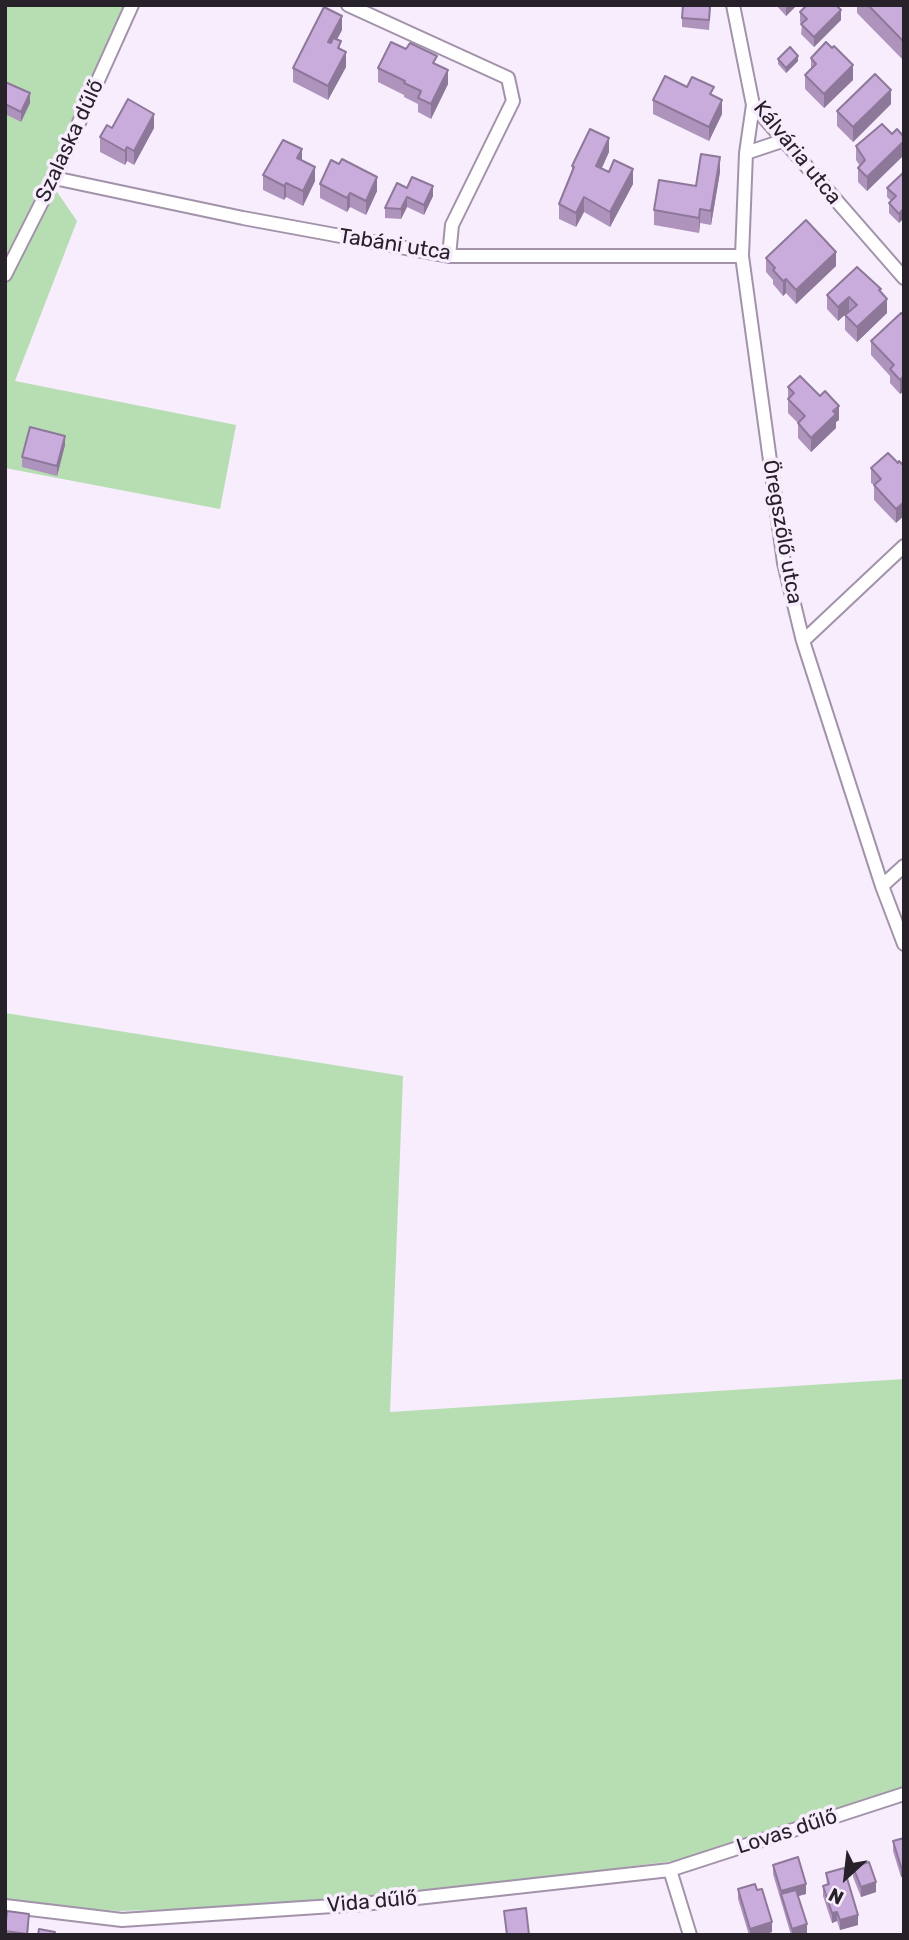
<!DOCTYPE html>
<html>
<head>
<meta charset="utf-8">
<style>
  body { margin:0 }
  #map { position:relative; width:909px; height:1940px; overflow:hidden; background:#f7edfd; font-family:Rubik,sans-serif }
  canvas { display:block }
  .frame { position:absolute; inset:0; border:7px solid #27212a; pointer-events:none }
  .north { position:absolute; left:811px; top:1842px; width:70px; height:70px; -webkit-text-stroke:5px #f7edfd; paint-order:stroke; rotate:207deg; font-size:19px; font-weight:700; line-height:28px; text-align:center; color:#27212a }
  .north::after { content:''; display:block; margin:auto; width:24px; height:32px; background:#27212a; clip-path:polygon(50% 0,100% 100%,50% 72%,0 100%) }
</style>
</head>
<body>
<div id="map">
<canvas width="909" height="1940"></canvas>
<div class="frame"></div>
<div class="north">N</div>
</div>
<script>
const context = document.querySelector('canvas').getContext('2d');
context.lineJoin = 'round';
function fill(path, color) { context.fillStyle = color; context.fill(path, 'evenodd'); }
const poly = rows => new Path2D(rows.map(r => 'M' + r).join(''));
function strokePath(path, color, width, dash) { context.strokeStyle = color; context.lineWidth = width; context.lineCap = dash ? 'butt' : 'round'; context.setLineDash(dash || []); context.stroke(path); }
function label(font, color, halo, rows, align = 'center') {
  context.font = font + ' Rubik,sans-serif'; context.lineWidth = 7; context.setLineDash([]); context.textBaseline = 'middle'; context.strokeStyle = halo; context.fillStyle = color; for (const [text, x, y, turn = 0] of rows) {
    context.save(); context.translate(x, y); context.rotate((+turn || 0) * Math.PI / 180); context.textAlign = isNaN(turn) ? turn : align; if (halo) context.strokeText(text, 0, 0); context.fillText(text, 0, 0); context.restore();
  }
}
fill(poly([
  [5,5,138,5,53,186,77,221,15,381,236,425,220,509,5,468],
  [5,1013,403,1076,390,1412,904,1379,904,1791,681,1860,394,1897,363,1904,118,1911,5,1902]
]), '#b7ddb3');
const street = poly([
  [348,5,508,78,513,101,452,225,449,256],
  [733,5,753,105,904,278],
  [753,105,746,153,742,256,784,563,803,641,882,886,904,944],
  [746,153,782,141],
  [54,178,243,218,449,256,742,256],
  [5,275,54,178,132,5],
  [803,641,904,546],
  [882,886,904,866],
  [670,1870,690,1935],
  [5,1906,122,1920,363,1904,670,1870,904,1794]
]);
strokePath(street, '#a293aa', 16);
strokePath(street, '#fff', 12);
fill(poly([
  [711,5,709,30,682,27,682,18],
  [776,5,797,5,786,16],
  [857,5,904,5,904,61,857,13],
  [800,12,841,20,814,47,801,34,802,24,800,22],
  [342,30,337,39,346,67,328,100,293,82,293,68],
  [811,58,853,80,824,108,805,89,805,75,811,70],
  [778,59,798,61,786,73,778,64],
  [437,64,448,84,431,119,418,112,418,104,404,97,404,95,378,82,378,68],
  [5,82,30,103,21,122,5,114],
  [687,87,714,96,722,114,709,141,653,114,653,100],
  [891,104,853,142,837,126,837,111],
  [112,128,154,128,134,165,127,161,125,165,100,152,100,137],
  [892,134,904,137,904,155,867,191,858,182,858,168,860,166,856,160,856,146],
  [609,152,602,168,633,184,610,227,584,212,576,227,559,219,559,204,572,171,572,166],
  [302,160,315,181,303,206,286,197,284,200,263,190,263,175],
  [339,164,377,191,366,215,350,207,347,212,320,198,320,184],
  [720,172,711,225,700,223,699,233,654,225,654,210],
  [904,172,899,223,889,213,889,203,891,201,887,197,887,188],
  [407,188,433,196,424,215,407,207,401,219,385,218,385,208],
  [766,258,836,266,796,304,786,293,783,296,773,284,773,280,766,272],
  [881,292,887,313,857,342,845,330,845,315,849,311,838,321,827,309,827,295],
  [904,316,904,391,900,394,890,383,890,376,871,355,871,341],
  [788,387,839,420,836,422,836,428,811,452,798,438,798,423,788,413],
  [65,445,57,476,22,467,22,457],
  [898,463,896,523,874,500,874,485,871,483,871,468],
  [904,1838,904,1876,901,1877,893,1851,893,1841],
  [773,1865,806,1894,798,1896,807,1934,791,1935,773,1874],
  [853,1867,876,1892,861,1897,853,1877],
  [826,1873,858,1925,840,1930,837,1921,832,1923,823,1896,823,1886,827,1885],
  [738,1889,772,1932,763,1935,749,1935,738,1899],
  [29,1923,28,1935,5,1935,5,1928]
]), '#ae94bd');
fill(poly([
  [787,5,797,5,786,16,786,6],
  [841,10,841,20,814,47,814,37],
  [342,16,342,30,328,56,328,42],
  [346,52,346,67,328,100,328,86],
  [798,56,798,61,786,73,786,68],
  [853,65,853,80,824,108,824,94],
  [448,70,448,84,431,119,431,104],
  [891,90,891,104,853,142,853,127],
  [30,93,30,103,21,122,21,112],
  [722,100,722,114,709,141,709,127],
  [154,114,154,128,134,165,134,151],
  [609,138,609,152,596,180,596,166],
  [904,141,904,155,867,191,867,177],
  [127,147,127,161,125,165,125,151],
  [302,149,302,163,297,158],
  [720,157,720,172,711,225,711,211],
  [315,167,315,181,303,206,303,191],
  [633,169,633,184,610,227,610,212],
  [377,177,377,191,366,215,366,201],
  [286,183,286,197,284,200,284,186],
  [433,186,433,196,424,215,424,205],
  [350,193,350,207,347,212,347,198],
  [407,197,407,207,401,219,401,209],
  [584,197,584,212,576,227,576,213],
  [904,208,904,218,899,223,899,214],
  [700,209,700,223,699,233,699,218],
  [836,252,836,266,796,304,796,290],
  [786,279,786,293,783,296,783,281],
  [849,297,849,311,838,321,838,307],
  [887,299,887,313,857,342,857,327],
  [904,376,904,391,900,394,900,380],
  [839,406,839,420,836,422,836,428,811,452,811,438],
  [65,436,65,445,57,476,57,466],
  [904,502,904,516,896,523,896,509],
  [904,1866,904,1876,901,1877,901,1867],
  [876,1882,876,1892,861,1897,861,1887],
  [806,1884,806,1894,783,1900,781,1891],
  [837,1912,837,1921,832,1923,832,1913],
  [858,1915,858,1925,840,1930,840,1920],
  [772,1922,772,1932,763,1935,750,1935,750,1929],
  [807,1924,807,1934,792,1935,792,1929]
]), '#8d789a');
const building = poly([
  [683,5,710,5,709,20,682,18,683,5],
  [807,5,836,5,841,10,814,37,801,24,807,19,800,12,807,5],
  [868,5,904,5,904,42,868,5],
  [324,7,342,16,328,42,331,43,333,38,341,41,338,48,346,52,328,86,293,68,324,7],
  [391,42,406,49,410,43,437,56,433,63,448,70,431,104,418,98,421,91,404,83,405,81,378,68,391,42],
  [826,42,832,48,834,46,853,65,824,94,805,75,816,64,811,58,826,42],
  [790,47,798,56,786,68,778,59,790,47],
  [875,74,891,90,853,127,837,111,875,74],
  [665,76,687,87,692,77,714,87,710,94,722,100,709,127,653,100,665,76],
  [5,82,30,93,21,112,5,104,5,82],
  [128,99,154,114,134,151,127,147,125,151,100,137,107,125,112,128,128,99],
  [882,124,892,134,897,129,904,137,904,141,867,177,858,168,865,160,856,146,882,124],
  [590,129,609,138,596,166,609,172,614,160,633,169,610,212,584,197,576,213,559,204,574,167,572,166,590,129],
  [283,140,302,149,297,158,315,167,303,191,286,183,284,186,263,175,283,140],
  [701,154,720,157,711,211,700,209,699,218,654,210,659,180,696,186,701,154],
  [342,159,377,177,366,201,350,193,347,198,320,184,331,160,339,164,342,159],
  [904,172,904,208,899,214,889,203,896,196,887,188,904,172],
  [412,177,433,186,424,205,407,197,401,209,385,208,397,183,407,188,412,177],
  [806,220,836,252,796,290,786,279,783,281,773,270,775,268,766,258,806,220],
  [857,267,881,289,879,290,887,299,857,327,845,315,857,305,849,297,838,307,827,295,857,267],
  [901,313,904,316,904,376,900,380,890,369,894,365,871,341,901,313],
  [800,376,820,396,825,391,839,406,833,411,836,414,811,438,798,423,805,416,788,399,794,393,788,387,800,376],
  [30,427,65,436,57,466,22,457,30,427],
  [888,453,898,463,899,461,904,466,904,502,896,509,874,485,881,479,871,468,888,453],
  [904,1838,904,1866,901,1867,893,1841,904,1838],
  [798,1857,806,1884,781,1891,773,1865,798,1857],
  [869,1862,876,1882,861,1887,853,1867,869,1862],
  [844,1868,858,1915,840,1920,837,1912,832,1913,823,1886,829,1884,826,1873,844,1868],
  [755,1884,757,1890,762,1889,772,1922,750,1929,738,1889,755,1884],
  [796,1890,807,1924,792,1929,781,1894,796,1890],
  [526,1908,529,1935,507,1935,504,1911,526,1908],
  [7,1911,29,1914,27,1934,5,1931,7,1911],
  [39,1929,55,1932,54,1935,38,1935,39,1929]
]);
fill(building, '#caacdc');
strokePath(building, '#8d789a', 2);
label('21px', '#27212a', '#f7edfd', [
  ["Szalaska dűlő",70,141,-65],
  ["Kálvária utca",797,153,51],
  ["Tabáni utca",395,245,9],
  ["Öregszőlő utca",782,532,80],
  ["Lovas dűlő",787,1832,-18],
  ["Vida dűlő",372,1902,-5]
]);
</script>
</body>
</html>
